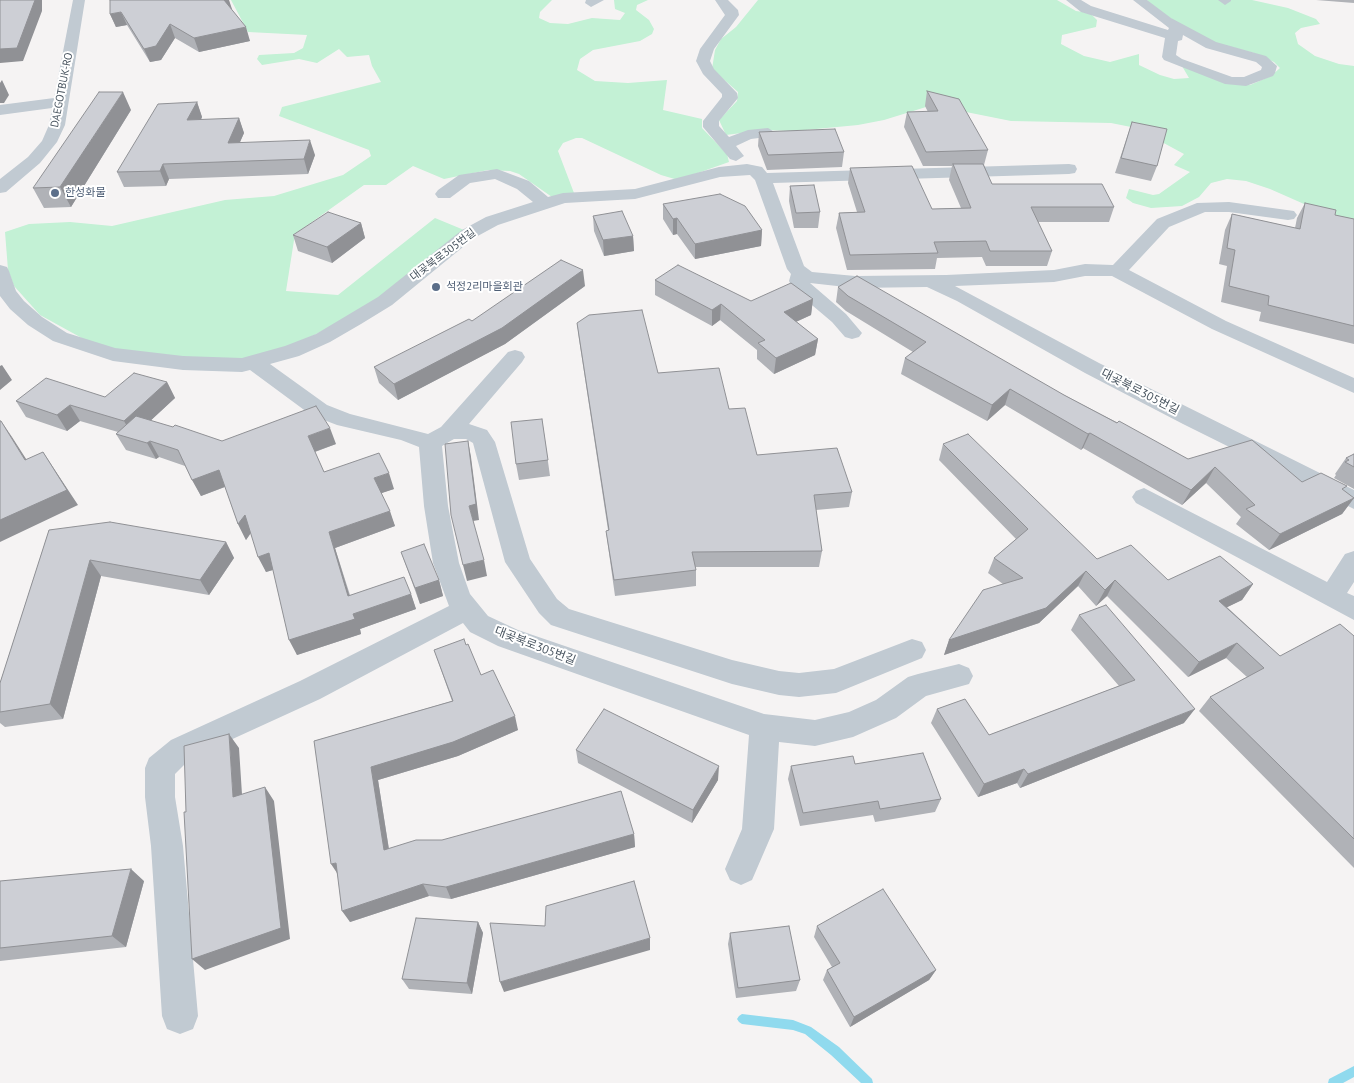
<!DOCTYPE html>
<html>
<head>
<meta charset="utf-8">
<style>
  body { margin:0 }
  canvas { display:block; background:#f5f3f3 }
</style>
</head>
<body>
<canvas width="1354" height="1083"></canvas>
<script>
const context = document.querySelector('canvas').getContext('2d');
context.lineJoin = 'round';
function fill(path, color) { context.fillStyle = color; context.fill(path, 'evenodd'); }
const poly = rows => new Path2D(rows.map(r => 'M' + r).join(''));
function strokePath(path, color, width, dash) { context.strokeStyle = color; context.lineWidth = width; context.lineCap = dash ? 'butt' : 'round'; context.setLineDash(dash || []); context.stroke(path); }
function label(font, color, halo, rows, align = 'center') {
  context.font = font + ' "PT Sans","Noto Sans KR",sans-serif'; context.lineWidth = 4; context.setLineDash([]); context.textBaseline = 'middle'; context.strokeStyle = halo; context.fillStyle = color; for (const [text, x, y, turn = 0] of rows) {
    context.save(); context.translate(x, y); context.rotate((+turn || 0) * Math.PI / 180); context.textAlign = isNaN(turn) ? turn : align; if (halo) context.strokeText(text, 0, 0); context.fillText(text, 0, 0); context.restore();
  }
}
fill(poly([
  [231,0,552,0,540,12,539,18,550,23,568,24,592,18,620,20,625,13,615,9,614,0,648,0,637,5,636,10,649,20,654,29,652,34,640,41,593,50,580,59,577,70,595,81,628,83,667,80,663,110,702,119,702,128,727,154,729,162,678,180,661,175,582,138,576,138,563,143,558,151,574,193,552,197,519,174,510,171,488,170,444,179,413,166,386,185,364,185,295,234,286,291,338,295,435,218,464,230,373,304,303,341,243,362,116,351,89,342,40,315,14,286,8,270,5,232,29,224,70,222,112,226,225,200,274,196,343,175,371,156,369,150,279,116,282,107,381,82,372,66,369,55,347,57,339,49,317,63,299,59,262,65,257,59,259,55,294,53,303,48,307,35,248,32],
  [758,0,1057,0,1076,11,1090,13,1097,20,1096,27,1062,35,1061,44,1084,56,1110,62,1139,54,1139,65,1160,75,1174,79,1189,78,1182,66,1233,83,1250,85,1271,76,1280,68,1274,62,1254,53,1205,40,1151,6,1147,0,1252,0,1288,8,1316,19,1320,24,1301,28,1295,33,1298,44,1315,56,1339,64,1354,66,1354,226,1270,189,1246,181,1227,179,1211,183,1199,197,1182,206,1151,208,1133,203,1126,198,1129,189,1153,195,1159,194,1190,172,1174,165,1184,154,1136,128,1111,123,1011,121,946,108,926,107,884,120,858,125,795,131,765,130,726,135,719,120,737,101,738,92,712,69,715,50,721,39,736,27]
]), '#c3f1d5');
fill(poly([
  [742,1014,793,1020,811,1027,839,1047,872,1079,873,1083,861,1083,831,1055,805,1034,793,1030,742,1024,739,1022,737,1019,739,1016,742,1014],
  [1354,1066,1354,1077,1343,1083,1328,1083,1329,1079,1354,1066]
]), '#90daee');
fill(poly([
  [73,0,85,0,65,125,57,142,40,163,6,192,0,193,0,179,28,157,42,141,49,125,52,108,0,115,0,105,54,98,73,0],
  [586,0,604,0,591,7,585,3,586,0],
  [715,0,728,0,738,10,739,15,714,49,710,61,714,69,737,93,738,98,719,121,719,126,729,137,748,130,768,128,776,133,774,136,751,139,736,146,744,156,736,161,730,159,703,127,703,121,722,97,722,94,703,74,696,61,700,49,725,15,715,0],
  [1066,0,1081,0,1091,6,1168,30,1169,28,1133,0,1147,0,1171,18,1216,42,1266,56,1277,66,1275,73,1273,76,1246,86,1225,84,1164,60,1162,57,1165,38,1081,12,1066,0],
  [1183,35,1206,48,1256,62,1262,67,1261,70,1244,77,1232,77,1182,59,1176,55,1178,41,1182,40,1183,35],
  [1218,0,1231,0,1231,1,1225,5,1218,0],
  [747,164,762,167,767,173,1069,164,1075,165,1077,169,1075,173,1069,174,773,183,804,266,812,272,855,276,946,275,1054,270,1085,264,1113,265,1157,219,1197,203,1229,202,1294,211,1297,215,1294,219,1288,220,1229,212,1205,212,1169,227,1129,270,1226,321,1354,378,1354,393,1212,329,1112,276,1085,276,1054,282,955,286,1099,363,1354,490,1354,509,1183,424,1085,373,957,301,927,287,855,288,810,283,846,314,862,333,859,337,852,339,845,337,832,322,793,289,789,281,791,274,787,269,755,180,750,175,720,177,635,199,565,203,498,225,474,238,392,305,361,324,330,342,299,356,270,364,327,405,350,414,428,434,441,427,508,352,515,350,522,352,525,357,522,362,469,424,487,430,495,442,530,559,557,599,569,609,732,660,779,671,799,673,834,669,912,639,922,642,926,650,922,658,846,689,836,693,799,697,779,695,732,684,551,625,539,613,505,562,473,443,466,439,454,439,442,446,448,506,459,563,470,594,488,616,518,630,764,714,815,720,849,712,876,700,908,677,918,674,959,664,969,668,973,676,969,684,926,696,896,718,853,737,815,746,779,742,774,829,752,880,741,885,730,880,725,869,742,829,749,735,498,646,470,632,463,623,320,699,191,758,175,774,175,797,183,846,198,1016,193,1029,180,1034,167,1029,162,1016,151,846,145,797,145,768,149,758,171,740,300,681,449,606,433,563,424,506,419,447,401,440,337,425,311,415,250,370,242,372,183,370,113,361,53,341,28,325,10,309,0,296,0,265,7,267,9,271,16,291,24,301,42,317,67,333,115,348,183,356,242,358,285,346,316,334,378,297,462,230,486,217,533,202,517,189,495,179,470,183,450,198,438,198,435,194,438,190,459,175,497,169,529,181,548,197,563,193,635,189,719,167,747,164],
  [1144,488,1327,582,1345,554,1354,551,1354,582,1347,593,1354,596,1354,620,1136,503,1132,497,1136,491,1144,488]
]), '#c1cad2');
fill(poly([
  [1316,0,1354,0,1354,3],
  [231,9,250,41,199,52,175,38,161,60,150,62,127,25,116,27,110,14],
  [927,91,988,150,984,165,992,184,1114,207,1109,222,1038,222,1052,251,1047,266,986,266,982,257,937,258,935,269,847,270,836,228,839,213,857,212,848,183,850,168,932,209,961,208,949,180,952,166,923,166,904,127,907,112,928,112,925,106],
  [197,102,202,117,201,120,239,118,244,133,240,142,315,155,308,174,169,179,166,186,124,187,117,172],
  [131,110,71,207,44,208,33,188],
  [1132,122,1157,166,1151,181,1115,173],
  [759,132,844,152,842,167,767,170,758,146],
  [790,186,820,212,818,228,794,228,789,201],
  [1305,203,1335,215,1354,219,1354,344,1259,321,1261,312,1221,302,1227,266,1219,264,1225,230,1232,214,1295,228,1297,218],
  [663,204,762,230,761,246,695,259,677,234,673,235,663,219],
  [593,216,633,236,634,251,604,256,594,231],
  [361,223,365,238,332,263,298,251,293,235],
  [655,280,751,301,813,299,811,315,796,322,818,339,815,355,774,374,757,359,757,350,720,320,712,326,655,295],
  [585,286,505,344,398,400,379,383,374,367,472,321],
  [838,287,1064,395,1188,459,1344,491,1354,498,1342,514,1269,550,1236,524,1241,517,1206,483,1182,505,1083,448,1081,450,1005,405,987,421,901,374,905,358,913,352,846,311,836,302],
  [577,323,658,373,729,409,757,455,852,492,849,507,816,510,822,551,819,567,695,567,696,570,696,586,615,596,608,546,606,531,608,530,579,339],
  [167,382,175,398,150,421,222,441,336,444,315,452,324,472,394,489,381,493,395,526,335,548,350,595,411,594,416,609,360,629,361,634,297,655,273,570,266,572,251,533,246,540,238,524,225,487,201,496,185,466,159,457,156,459,126,450,116,434,118,432,80,421,67,431,26,417,16,401,105,397],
  [542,419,550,476,519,480,516,464],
  [943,444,1097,559,1168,580,1253,584,1242,600,1227,607,1280,656,1354,636,1354,868,1199,711,1210,697,1247,677,1226,658,1188,677,1107,596,1096,606,1078,586,1039,623,944,655,949,640,1003,584,988,573,994,558,1016,539,939,460],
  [1354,454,1354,489,1334,478,1336,475,1335,474,1346,458],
  [49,530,226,542,234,558,209,595,101,576,63,719,5,727,0,723,0,683],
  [401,552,439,580,443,596,420,604],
  [1079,615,1184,723,1020,788,1017,783,978,797,931,723,937,709,989,735,1119,686,1071,630],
  [434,650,481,675,518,730,458,756,378,780,389,849,442,840,634,834,635,847,451,899,429,896,350,922,337,874,314,741,452,701],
  [576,750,718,780,692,823,578,763],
  [855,764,941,799,935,812,875,822,873,815,800,826,788,779,791,766],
  [0,881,144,881,126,947,0,961],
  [478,922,483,933,472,994,409,989,402,979],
  [817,926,936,970,929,980,850,1027,823,980,827,970,832,967,814,937],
  [730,933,800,980,796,991,736,998,728,944]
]), '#b0b2b7');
fill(poly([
  [35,0,42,0,42,11,23,61,0,63,0,49],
  [222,0,229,0,232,9,226,10],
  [121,12,127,25,116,27,110,14],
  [170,24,175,38,161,60,150,62,144,49],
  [246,27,250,41,199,52,194,38],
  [2,80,9,95,4,103,0,103,0,83],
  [123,92,131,110,71,207,60,187],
  [197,102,202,117,193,135,187,120],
  [239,118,244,133,233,158,228,143],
  [310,140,315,155,308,174,304,159],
  [163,164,169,179,166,186,160,171],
  [677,218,677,234,673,235,673,219],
  [361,223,365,238,332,263,327,247],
  [762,230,761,246,695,259,695,244],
  [633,236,634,251,604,256,603,240],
  [583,270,585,286,505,344,398,400,394,384],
  [813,299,811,315,782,328,784,312],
  [721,304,720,320,712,326,712,310],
  [818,339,815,355,774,374,776,358],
  [2,365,12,380,0,390,0,366],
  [167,382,175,398,133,437,124,421],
  [1010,389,1005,405,987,421,992,405],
  [70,405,80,421,67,431,57,415],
  [1,421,12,437,37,476,25,460],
  [330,428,336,444,314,452,308,436],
  [1090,433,1083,448,1081,450,1088,434],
  [150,441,159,457,156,459,147,443],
  [468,441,471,457,479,520,473,521,469,506],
  [43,452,78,505,0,542,0,520],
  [1215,467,1206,483,1182,505,1191,490],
  [219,470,227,486,201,496,192,480],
  [389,473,394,489,379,494,374,478],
  [1354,498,1342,514,1269,550,1280,534],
  [390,511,395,526,335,548,354,611,348,596,329,532],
  [245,515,252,531,246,540,238,524],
  [226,542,234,558,209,595,200,580],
  [269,553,276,569,266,572,258,557],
  [90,560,101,576,63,719,50,704],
  [484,560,487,576,467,581,463,565],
  [1086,571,1078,586,1039,623,944,655,949,640],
  [439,580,443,596,420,604,415,588],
  [1115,580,1107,596,1096,606,1105,590],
  [1253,584,1242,600,1209,616,1219,601],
  [411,594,416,609,360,629,361,634,297,655,289,640,353,614],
  [1237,643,1226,658,1188,677,1199,662],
  [1195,709,1184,723,1020,788,1028,774],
  [515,716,518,730,458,756,378,780,391,863,384,850,371,767],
  [229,734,239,748,243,810,233,797],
  [719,766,718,780,692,823,693,810],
  [1024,769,1017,783,978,797,984,784],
  [265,787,274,801,290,939,205,970,192,959],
  [634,834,635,847,451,899,446,887],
  [336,863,339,876,331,864],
  [131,869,144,881,126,947,112,936],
  [423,884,429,896,350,922,342,911],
  [478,922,483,933,472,994,467,983],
  [650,938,650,950,504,992,500,982],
  [936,970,929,980,850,1027,854,1017]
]), '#909195');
const building = poly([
  [0,0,35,0,17,48,0,49,0,0],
  [110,0,224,0,246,27,194,38,170,24,156,46,144,49,121,12,110,14,110,0],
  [927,91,959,99,988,150,926,152,907,112,938,111,927,91],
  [99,92,123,92,60,187,33,188,99,92],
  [197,102,187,120,239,118,228,143,310,140,304,159,163,164,160,171,117,172,158,104,197,102],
  [1132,122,1167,129,1157,166,1121,158,1132,122],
  [835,129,844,152,768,155,759,132,835,129],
  [953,164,983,164,992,184,1102,184,1114,207,1031,207,1052,251,990,251,986,241,934,242,938,253,850,255,839,213,865,212,850,168,912,166,932,209,971,208,953,164],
  [814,185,820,212,796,213,790,186,814,185],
  [720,194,745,206,762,230,695,244,677,218,673,219,663,204,720,194],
  [1305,203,1336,210,1335,215,1354,219,1354,326,1268,305,1269,296,1229,286,1235,250,1227,248,1232,214,1300,229,1305,203],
  [622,211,633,236,603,240,593,216,622,211],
  [328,212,361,223,327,247,293,235,328,212],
  [561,260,583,270,502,328,394,384,374,367,469,319,472,321,561,260],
  [678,265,751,301,791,283,813,299,784,312,818,339,776,358,758,343,765,340,721,304,712,310,655,280,678,265],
  [857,276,1064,395,1117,423,1119,421,1188,459,1252,440,1302,482,1321,473,1347,486,1342,489,1354,498,1280,534,1246,509,1255,505,1215,467,1191,490,1090,433,1088,434,1010,389,992,405,905,358,926,342,848,296,838,287,857,276],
  [642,310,658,373,719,368,729,409,745,408,757,455,837,448,852,492,814,495,822,551,692,552,696,570,614,580,606,531,609,530,577,323,589,315,642,310],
  [134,373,167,382,124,421,70,405,57,415,16,401,46,378,105,397,134,373],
  [316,406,330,428,308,436,324,472,379,453,389,473,374,478,390,511,329,532,348,596,404,577,411,594,353,614,355,619,289,640,269,553,258,557,245,515,238,524,219,470,192,480,178,450,150,441,147,443,116,434,136,416,173,427,175,425,222,441,316,406],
  [542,419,548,460,516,464,511,422,542,419],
  [0,421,1,421,25,460,43,452,67,490,0,520,0,421],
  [968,434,1097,559,1131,545,1168,580,1220,556,1253,584,1219,601,1280,656,1340,624,1354,636,1354,839,1210,697,1264,668,1237,643,1199,662,1115,580,1105,590,1086,571,1046,608,949,640,983,590,1023,578,994,558,1028,529,943,444,968,434],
  [468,441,476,504,469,506,484,560,463,565,451,515,445,444,468,441],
  [1354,454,1354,467,1345,462,1349,460,1346,458,1354,454],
  [110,522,226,542,200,580,90,560,50,704,0,712,0,683,49,530,110,522],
  [424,544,439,580,415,588,401,552,424,544],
  [1106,605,1195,709,1028,774,1024,769,984,784,937,709,965,699,989,735,1135,680,1079,615,1106,605],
  [464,639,466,645,468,644,481,675,493,670,515,716,453,742,371,767,384,850,416,840,442,840,621,791,634,834,446,887,423,884,342,911,336,863,331,864,314,741,453,701,434,650,464,639],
  [604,709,719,766,693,810,576,750,604,709],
  [229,734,233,797,265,787,281,928,192,959,184,812,186,812,184,746,229,734],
  [923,753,941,799,880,809,878,801,803,813,791,766,853,756,855,764,923,753],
  [131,869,112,936,0,948,0,881,131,869],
  [634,881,650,938,500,982,490,923,545,926,546,906,634,881],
  [883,889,936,970,854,1017,827,970,840,963,817,926,883,889],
  [416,918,478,922,467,983,402,979,416,918],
  [789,926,800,980,738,988,730,933,789,926]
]);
fill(building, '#cdcfd5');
strokePath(building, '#909195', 1);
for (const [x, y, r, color] of [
  [55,193,5,"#5c6f8a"],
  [436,287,5,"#5c6f8a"]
]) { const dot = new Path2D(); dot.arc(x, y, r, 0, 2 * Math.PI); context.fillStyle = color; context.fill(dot); strokePath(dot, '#fff', 2); }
label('11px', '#4a5661', '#fff', [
  ["DAEGOTBUK-RO",62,90,-79],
  ["대곶북로305번길",443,255,-37]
]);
label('11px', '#4e5e75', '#fff', [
  ["한성화물",65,193],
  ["석정2리마을회관",446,287]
], 'left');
label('12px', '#4a5661', '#fff', [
  ["대곶북로305번길",1140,392,27],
  ["대곶북로305번길",535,646,21]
]);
</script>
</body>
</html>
